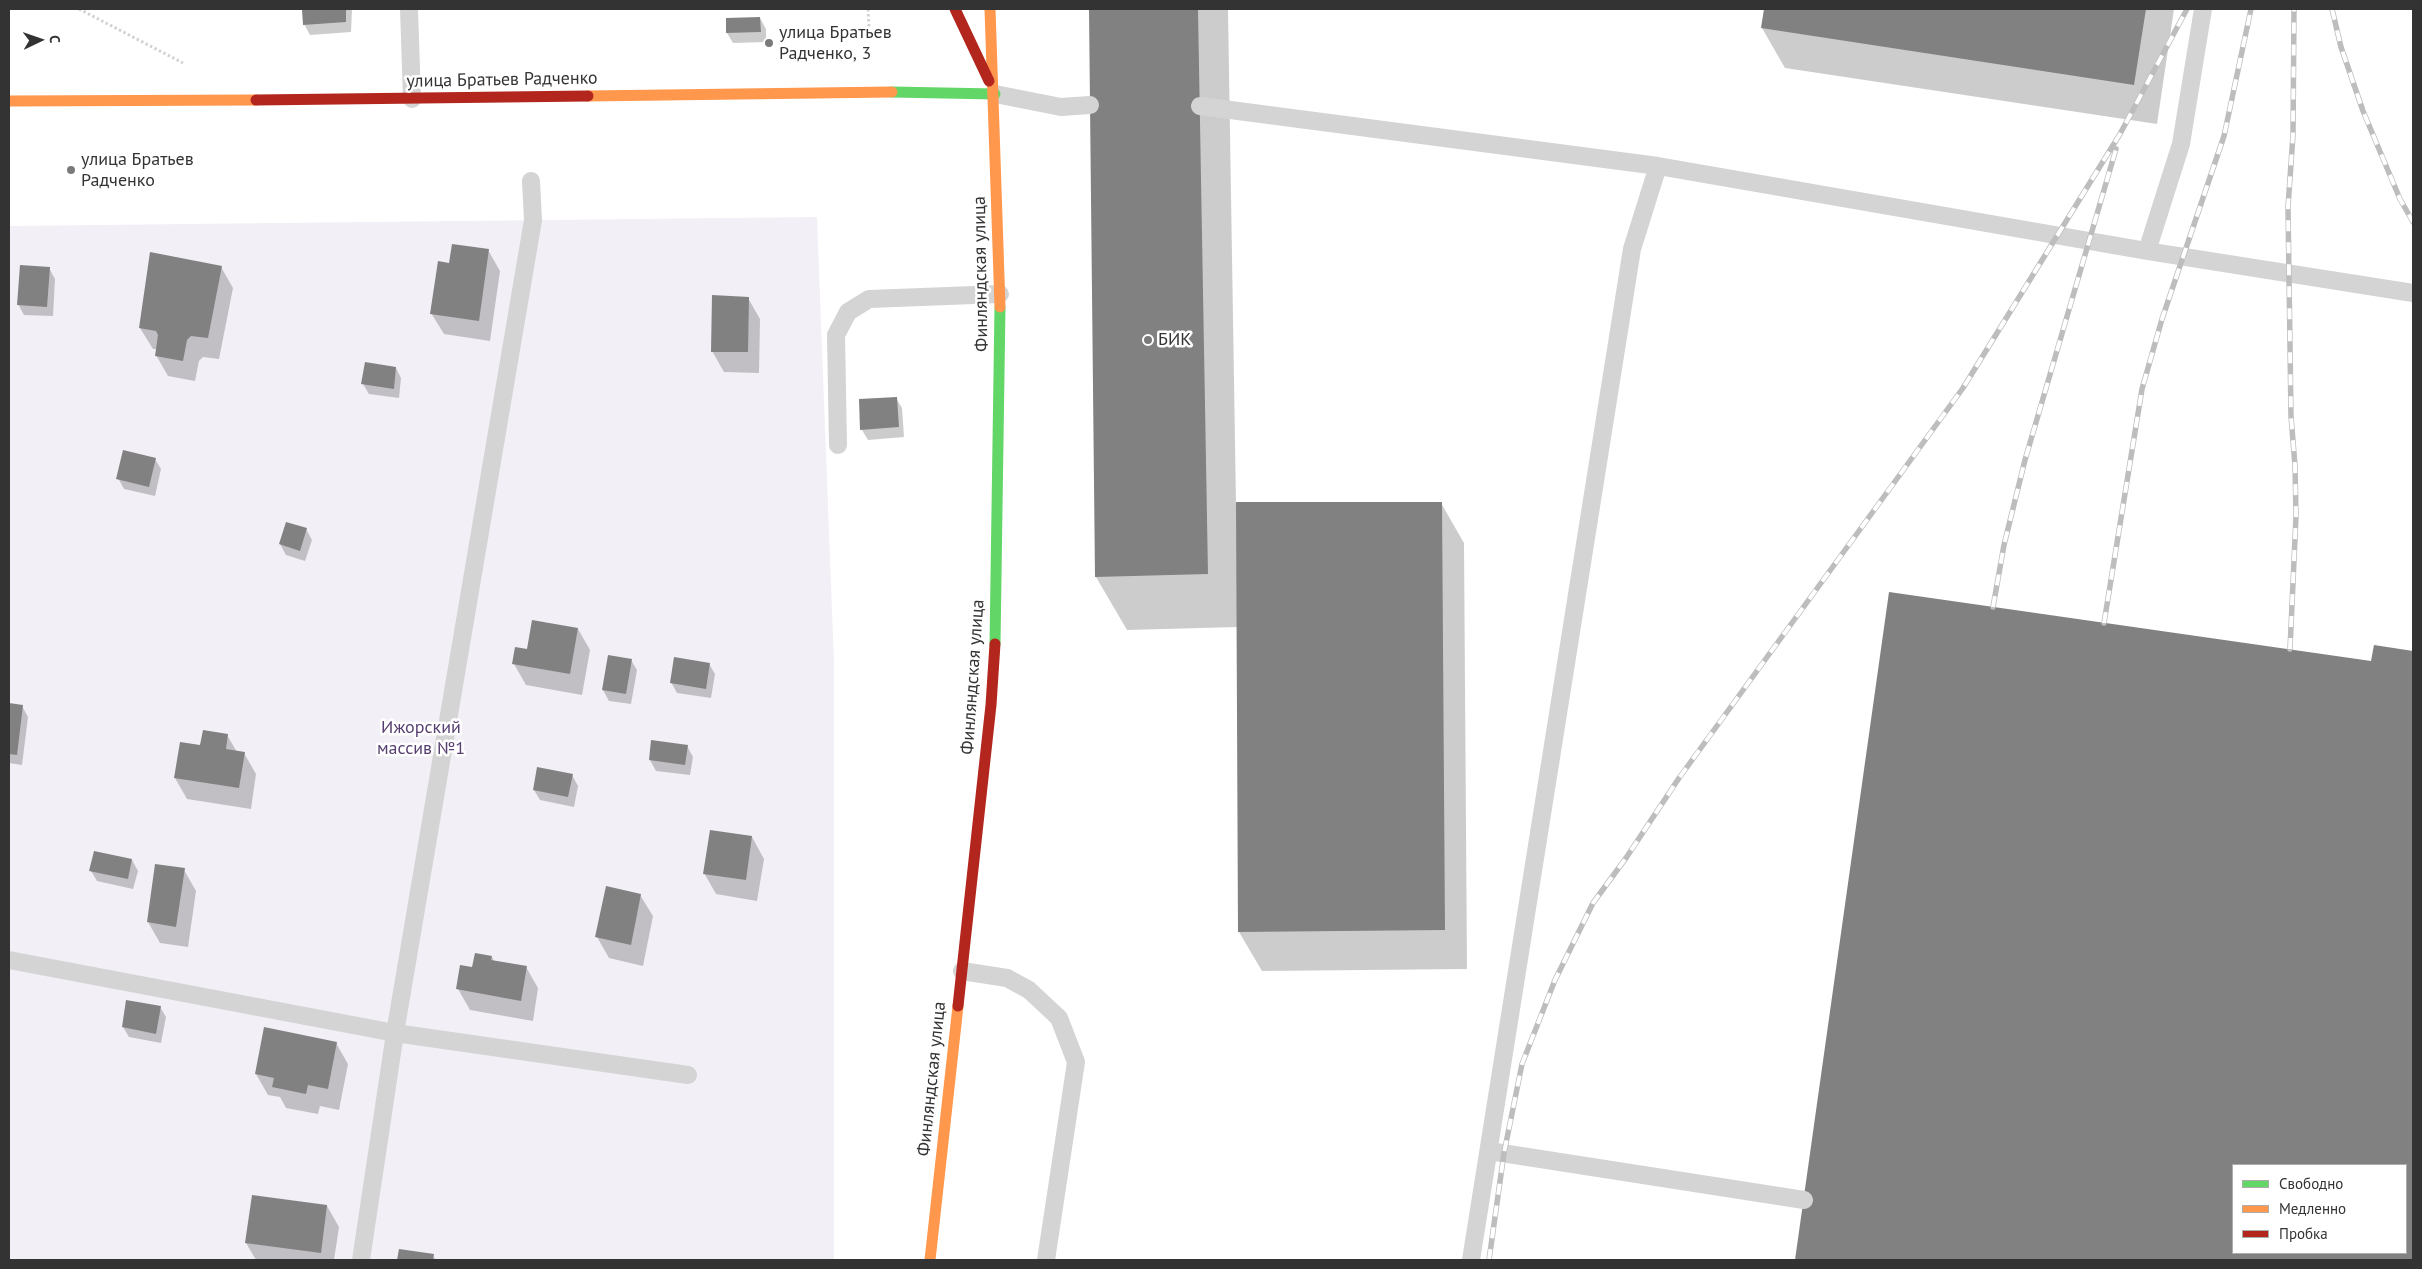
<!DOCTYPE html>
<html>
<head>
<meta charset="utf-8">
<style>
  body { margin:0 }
  #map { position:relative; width:2422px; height:1269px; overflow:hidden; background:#fff; font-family:"PT Sans",sans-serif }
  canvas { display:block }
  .frame { position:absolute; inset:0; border:10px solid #333; pointer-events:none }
  .legend { position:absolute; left:2232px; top:1164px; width:175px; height:90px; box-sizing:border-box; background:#fff; border:1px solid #adadad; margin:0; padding:6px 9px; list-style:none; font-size:15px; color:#333 }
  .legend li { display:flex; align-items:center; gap:10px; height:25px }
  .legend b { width:25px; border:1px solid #adadad }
  .north { position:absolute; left:15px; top:15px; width:50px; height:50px; -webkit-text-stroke:4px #fff; paint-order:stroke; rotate:87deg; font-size:14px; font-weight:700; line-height:20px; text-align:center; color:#333 }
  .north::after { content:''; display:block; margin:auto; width:18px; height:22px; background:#333; clip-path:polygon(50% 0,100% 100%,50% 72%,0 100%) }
</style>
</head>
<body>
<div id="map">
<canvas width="2422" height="1269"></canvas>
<div class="frame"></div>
<ul class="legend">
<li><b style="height:6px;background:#63d668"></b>Свободно</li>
<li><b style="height:6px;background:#ff974d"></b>Медленно</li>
<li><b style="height:6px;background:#b3261e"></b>Пробка</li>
</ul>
<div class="north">С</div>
</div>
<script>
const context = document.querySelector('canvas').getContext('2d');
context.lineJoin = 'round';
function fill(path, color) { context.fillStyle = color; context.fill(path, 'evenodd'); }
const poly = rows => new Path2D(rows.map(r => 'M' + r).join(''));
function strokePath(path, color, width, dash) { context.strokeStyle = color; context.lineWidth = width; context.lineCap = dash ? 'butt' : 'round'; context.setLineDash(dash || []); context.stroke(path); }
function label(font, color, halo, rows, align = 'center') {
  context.font = font + ' "PT Sans",sans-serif'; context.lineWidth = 5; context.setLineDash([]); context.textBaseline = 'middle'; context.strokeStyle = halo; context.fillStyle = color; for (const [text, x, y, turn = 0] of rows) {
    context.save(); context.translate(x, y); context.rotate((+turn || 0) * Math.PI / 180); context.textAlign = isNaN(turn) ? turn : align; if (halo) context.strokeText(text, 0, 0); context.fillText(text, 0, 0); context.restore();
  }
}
fill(poly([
  [817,217,834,663,834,1260,9,1260,9,226]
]), '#f2eff6');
fill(poly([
  [302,9,356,9,352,9,351,32,310,35,304,24],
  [1090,9,1228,9,1236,504,1441,503,1464,543,1467,969,1262,971,1239,932,1238,627,1127,630,1096,577],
  [1765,9,2174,9,2157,124,1785,68,1762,28],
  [760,18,766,29,766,42,733,43,727,33],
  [488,250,500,271,490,341,444,334,431,313,450,264],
  [221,267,233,288,219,359,203,357,199,361,195,381,168,376,156,355,157,349,153,349,140,328],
  [49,268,55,279,53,316,24,315,18,304],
  [748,298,760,319,759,373,724,372,712,351],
  [396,368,401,378,399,398,369,394,363,384],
  [896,398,902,408,904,437,868,440,862,430],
  [155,459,161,469,155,496,124,489,118,478],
  [306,529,312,540,305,561,286,555,280,544],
  [1891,593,2372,662,2375,646,2413,652,2413,1260,1796,1260],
  [2233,1165,2406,1165,2406,1253,2233,1253],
  [578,629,590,650,582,695,526,685,514,664],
  [609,656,631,660,637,670,631,704,609,701,603,690],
  [709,664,715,674,711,698,677,693,671,682],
  [9,705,22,706,28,717,22,765,9,763],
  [227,735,237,752,244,753,256,774,251,809,187,799,175,778,201,747],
  [653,742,687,746,693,757,690,775,656,771,650,760],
  [572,775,578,786,574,807,540,800,534,790],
  [752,837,764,859,757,901,716,894,704,873],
  [132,860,138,871,133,889,97,881,91,871],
  [184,870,196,891,188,947,160,943,148,922],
  [640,895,653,916,643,966,609,958,597,937],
  [492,957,494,961,526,967,538,988,533,1021,470,1010,458,989],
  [160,1007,166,1017,161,1043,129,1037,123,1027],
  [336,1043,348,1064,339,1110,320,1106,318,1114,286,1108,280,1097,268,1095,256,1074],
  [327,1206,339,1227,334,1260,256,1260,246,1243],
  [400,1250,433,1256,436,1260,398,1260]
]), '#0003');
fill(poly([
  [302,9,346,9,346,22,303,25],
  [1089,9,1198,9,1208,574,1095,577],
  [1764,9,2146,9,2134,85,1761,28],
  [760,17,761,32,726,33,726,18],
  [452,244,489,249,479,321,430,314,438,261,449,263],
  [150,252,222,266,208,338,191,336,187,340,183,361,155,356,158,335,156,331,139,328],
  [20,265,50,267,47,307,17,305],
  [712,295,749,297,748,352,711,352],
  [365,362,396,367,394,389,361,384],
  [897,397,899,427,860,430,859,399],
  [123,450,156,458,149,487,116,479],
  [1236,502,1442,502,1445,930,1238,932],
  [286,522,307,528,300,551,279,544],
  [1889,592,2371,661,2374,645,2413,651,2413,1260,1795,1260],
  [2233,1165,2406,1165,2406,1253,2233,1253],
  [532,620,578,628,570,674,512,664,515,647,527,649],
  [608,655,632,659,626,694,602,690],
  [674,657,710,663,706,689,670,683],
  [9,703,23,705,17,755,9,754],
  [203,730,228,734,226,749,245,752,239,788,174,778,180,742,200,745],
  [651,740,688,745,685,765,649,760],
  [537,767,573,774,568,797,533,790],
  [710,830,752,836,746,880,703,874],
  [94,851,132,859,128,879,89,871],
  [155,864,185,868,176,927,147,922],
  [606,886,641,894,631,945,595,937],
  [475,953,492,956,491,960,527,966,521,1001,456,989,460,965,472,967],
  [126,1000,161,1006,156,1034,122,1027],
  [264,1027,337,1042,328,1089,308,1085,306,1094,272,1087,274,1078,255,1074],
  [252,1195,327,1205,321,1253,245,1243],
  [399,1249,434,1254,433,1260,397,1260]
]), '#818181');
strokePath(poly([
  [79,9,183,63],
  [868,9,869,27]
]), '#d3d3d3', 3, [2.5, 2.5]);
strokePath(poly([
  [409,9,412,99],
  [995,94,1061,107,1090,105],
  [1200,106,1658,166],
  [2147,251,2181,144,2203,9],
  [838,445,836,335,848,312,869,299,1000,294],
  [9,960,395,1033,688,1075],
  [962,971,1007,978,1029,990,1059,1018,1076,1062,1046,1260],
  [1489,1151,1804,1200],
  [361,1260,395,1033,533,220,531,181],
  [1471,1260,1632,249,1658,166,2147,251,2413,293]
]), '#d4d4d4', 18);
strokePath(poly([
  [892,92,995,94],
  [995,644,1000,307]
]), '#63d668', 11);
strokePath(poly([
  [990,9,1000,307],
  [588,96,892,92],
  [9,101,256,100],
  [930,1260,958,1006]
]), '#ff974d', 11);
strokePath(poly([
  [955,9,989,81],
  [256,100,588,96],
  [958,1006,991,705,995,644]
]), '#b3261e', 11);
const rail = poly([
  [2332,9,2341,47,2363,111,2400,199,2413,222],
  [1993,607,2004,545,2025,460,2116,149],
  [2104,623,2142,389,2162,319,2224,136,2251,9],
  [2290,649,2296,516,2295,466,2291,416,2288,207,2293,135,2294,9],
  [1489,1260,1504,1153,1522,1064,1555,980,1593,903,1626,858,1679,778,1963,388,2120,134,2187,9]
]);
strokePath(rail, '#bdbdbd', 5.5);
strokePath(rail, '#fff', 4, [11]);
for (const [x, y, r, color] of [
  [769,43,5,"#7a7a7a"],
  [71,170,5,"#7a7a7a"],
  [1148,340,5,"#7a7a7a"]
]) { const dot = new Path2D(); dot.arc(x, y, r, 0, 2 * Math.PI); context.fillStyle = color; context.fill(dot); strokePath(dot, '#fff', 2); }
label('18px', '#333', '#fff', [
  ["улица Братьев",779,33],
  ["Радченко, 3",779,54],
  ["улица Братьев",81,160],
  ["Радченко",81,181],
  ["БИК",1158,340]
], 'left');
label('18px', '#333', '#fff', [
  ["улица Братьев Радченко",502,80,-1],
  ["Финляндская улица",981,274,-91],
  ["Финляндская улица",973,677,-86],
  ["Финляндская улица",932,1079,-84]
]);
label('18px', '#563f70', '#fff', [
  ["Ижорский",421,728],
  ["массив №1",421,749]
]);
</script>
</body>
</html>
